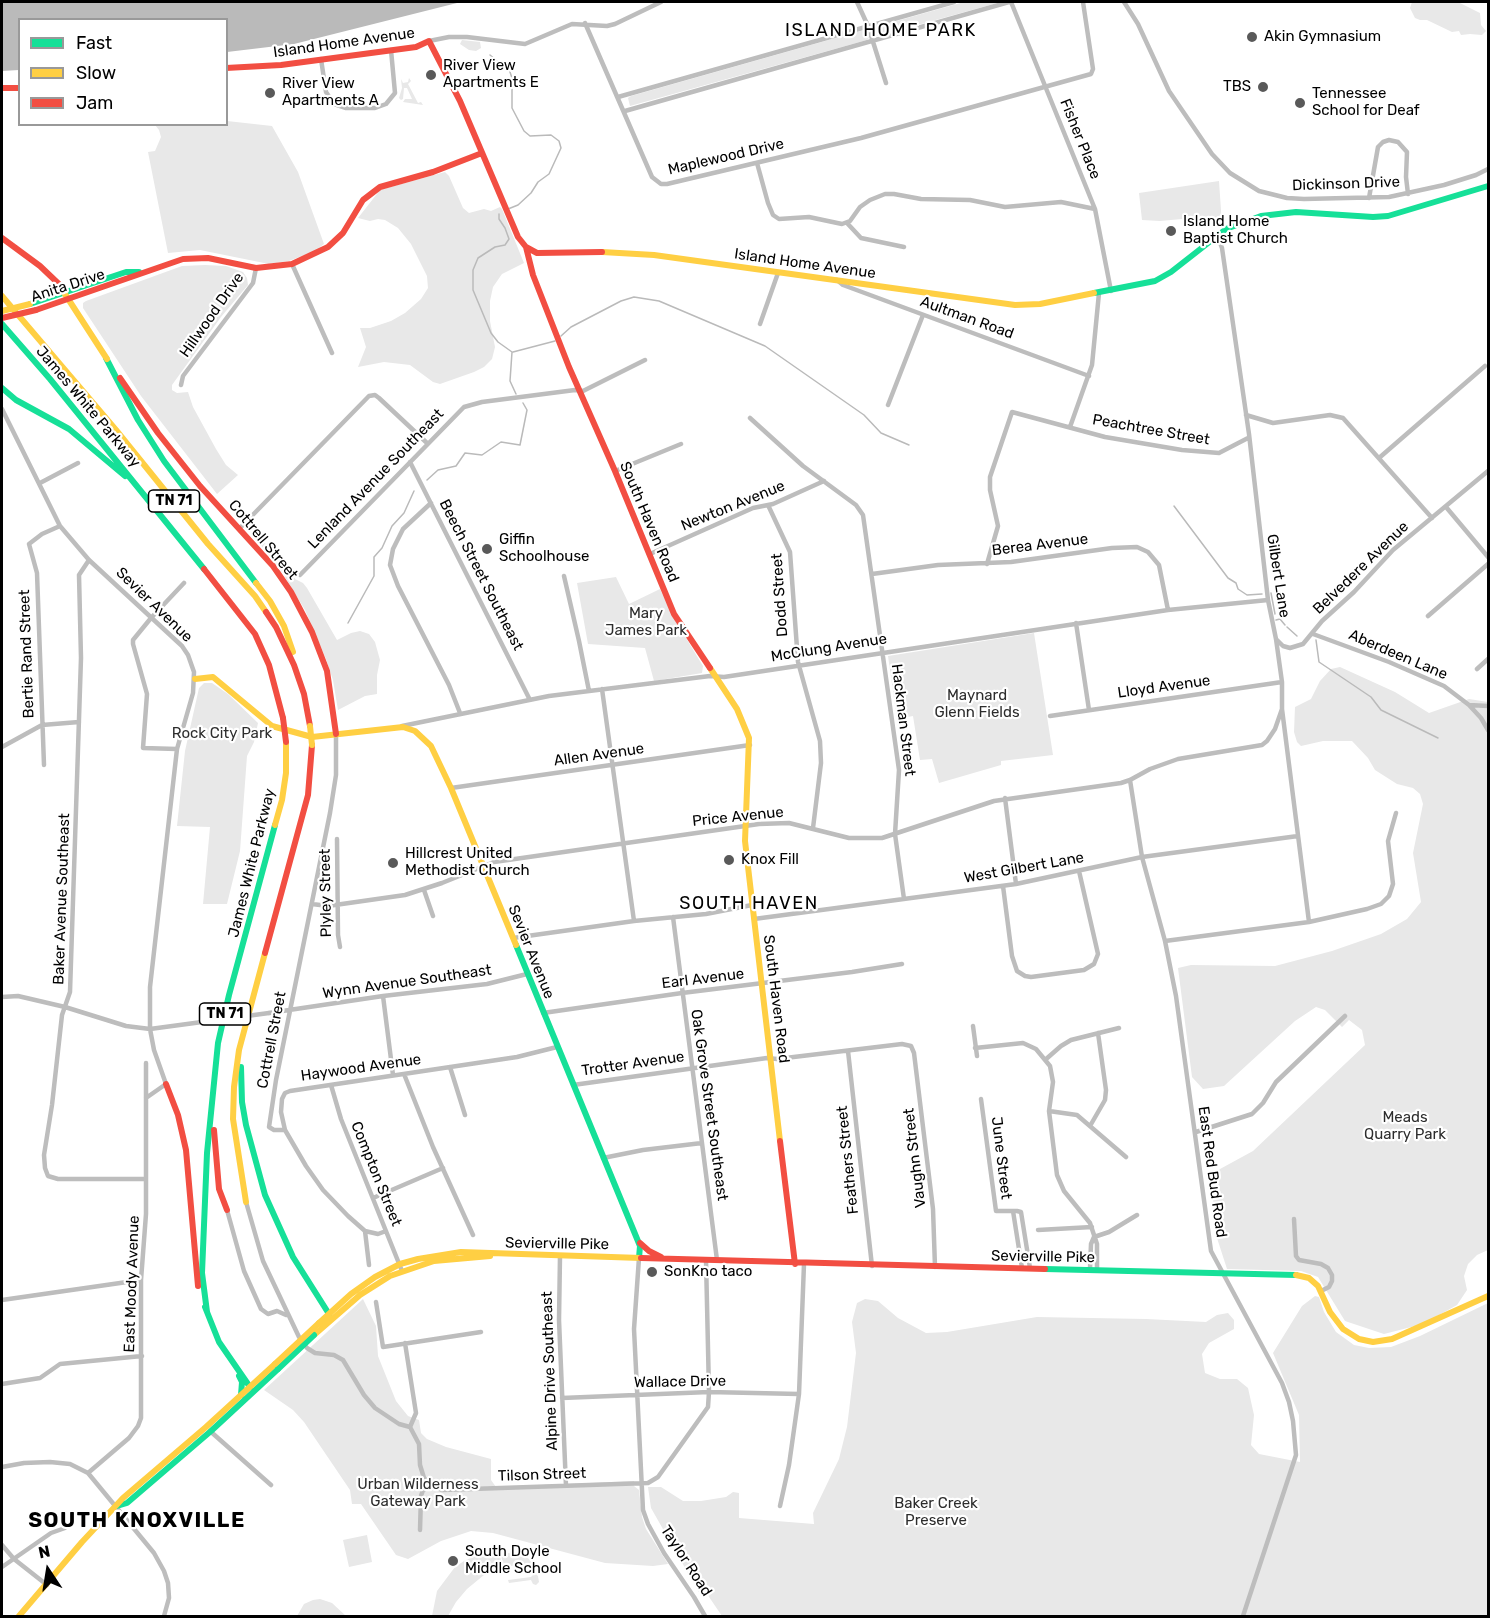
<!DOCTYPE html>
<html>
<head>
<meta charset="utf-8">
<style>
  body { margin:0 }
  #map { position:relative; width:1490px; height:1618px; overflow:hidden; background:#fff; font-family:Rubik,sans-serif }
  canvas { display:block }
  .frame { position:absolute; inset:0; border:3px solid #000; pointer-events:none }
  .legend { position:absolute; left:18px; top:18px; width:210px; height:108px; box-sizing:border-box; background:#fff; border:2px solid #999; margin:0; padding:8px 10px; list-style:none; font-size:18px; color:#000 }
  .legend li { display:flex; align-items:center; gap:12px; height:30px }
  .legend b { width:30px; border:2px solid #999 }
  .north { position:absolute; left:18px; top:1540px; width:60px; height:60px; -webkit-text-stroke:4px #fff; paint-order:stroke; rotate:348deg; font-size:16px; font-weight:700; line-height:24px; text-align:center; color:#000 }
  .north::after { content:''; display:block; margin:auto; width:21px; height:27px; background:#000; clip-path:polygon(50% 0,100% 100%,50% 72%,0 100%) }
</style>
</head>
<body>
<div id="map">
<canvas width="1490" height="1618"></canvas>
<div class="frame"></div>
<ul class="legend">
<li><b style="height:8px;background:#16e098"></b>Fast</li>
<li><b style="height:8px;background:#ffcf43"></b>Slow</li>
<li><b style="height:8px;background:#f24e42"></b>Jam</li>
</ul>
<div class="north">N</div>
</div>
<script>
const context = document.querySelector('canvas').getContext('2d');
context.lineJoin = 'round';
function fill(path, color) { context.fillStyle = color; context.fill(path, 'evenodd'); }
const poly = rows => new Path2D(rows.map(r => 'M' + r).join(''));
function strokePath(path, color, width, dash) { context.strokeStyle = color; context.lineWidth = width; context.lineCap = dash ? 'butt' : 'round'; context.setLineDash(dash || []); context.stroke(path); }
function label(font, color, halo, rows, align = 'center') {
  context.font = font + ' Rubik,sans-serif'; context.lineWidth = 4.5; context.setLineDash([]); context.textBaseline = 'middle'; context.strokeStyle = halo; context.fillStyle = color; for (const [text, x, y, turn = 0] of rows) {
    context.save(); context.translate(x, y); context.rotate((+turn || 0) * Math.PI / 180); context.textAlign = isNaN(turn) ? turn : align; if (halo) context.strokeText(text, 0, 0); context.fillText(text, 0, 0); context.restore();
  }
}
fill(poly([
  [964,2,1001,2,874,37,872,28],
  [1412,2,1458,2,1480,13,1481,25,1486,31,1482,35,1470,34,1461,35,1459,31,1452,32,1427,20,1420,20,1415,18,1410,8],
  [864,30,867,31,869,38,867,40,630,106,628,98,631,96],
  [462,40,480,42,481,48,476,51,469,50,460,44],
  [409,78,411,81,408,84,418,103,421,102,423,105,403,102,405,99,412,99,407,88,404,88,403,99,401,100,399,98,402,88,401,79,403,83,408,82],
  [227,121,272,126,298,172,324,244,315,251,289,261,269,264,200,250,168,253,148,152,155,151,161,137,159,130,155,125,226,124],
  [445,172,449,176,463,208,469,213,484,209,491,211,500,207,502,209,524,263,502,274,493,287,490,301,490,321,495,347,492,359,484,367,474,372,440,384,433,382,410,365,384,362,358,367,366,347,360,328,370,328,391,321,405,313,421,299,428,288,427,276,411,244,398,228,385,220,378,219,370,221,358,218,380,190],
  [1219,181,1222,225,1189,223,1187,220,1182,219,1160,221,1142,220,1139,193],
  [205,265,226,266,243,272,247,278,248,285,221,317,172,385,172,390,177,393,188,392,193,407,216,449,226,465,238,475,217,494,141,396,83,308,83,303,86,301,182,266],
  [252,534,258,534,271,551,290,569,295,579,303,583,307,588,337,640,351,633,360,631,369,634,375,642,380,660,377,675,377,694,365,696,338,710,333,680,326,659,305,610,282,572],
  [616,577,629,604,660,589,672,615,703,666,702,673,654,681,645,648,588,644,577,583],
  [1034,633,1053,755,1001,761,1001,765,939,783,932,759,920,760,913,716,897,719,888,656],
  [1340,667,1395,692,1429,713,1469,699,1488,702,1488,1250,1477,1255,1468,1264,1464,1276,1467,1290,1457,1305,1423,1324,1384,1334,1345,1321,1318,1277,1301,1271,1227,1269,1217,1238,1211,1180,1220,1169,1253,1151,1365,1045,1362,1030,1349,1020,1342,1027,1325,1010,1316,1007,1295,1021,1224,1086,1203,1089,1192,1077,1178,968,1191,965,1275,966,1332,951,1381,934,1407,919,1421,902,1413,853,1423,804,1420,794,1413,788,1397,784,1375,770,1368,758,1352,741,1323,741,1301,746,1297,742,1294,732,1295,707,1311,699,1320,681,1331,669],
  [204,683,212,683,228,694,258,723,254,742,247,756,240,851,227,904,203,904,210,827,177,826,185,751,199,688],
  [1315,1296,1319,1297,1324,1312,1336,1332,1354,1345,1369,1348,1391,1347,1420,1336,1488,1303,1488,1616,722,1616,707,1594,701,1596,651,1508,648,1487,661,1487,683,1501,701,1501,726,1497,733,1492,739,1493,739,1518,814,1524,813,1513,839,1459,847,1427,856,1353,852,1322,857,1303,865,1299,878,1301,898,1318,926,1333,947,1332,1037,1317,1146,1319,1206,1322,1217,1315,1228,1313,1234,1320,1234,1329,1209,1343,1202,1354,1205,1373,1220,1379,1237,1379,1248,1388,1254,1415,1251,1445,1259,1454,1300,1462,1299,1415,1273,1353,1302,1306],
  [363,1299,376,1326,378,1356,396,1401,408,1416,419,1420,421,1433,427,1439,446,1447,491,1459,491,1480,496,1487,634,1481,634,1486,639,1490,642,1517,646,1529,668,1564,653,1566,605,1563,493,1533,471,1531,441,1541,408,1559,396,1555,361,1504,352,1504,350,1490,304,1422,293,1410,264,1390],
  [367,1535,372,1562,349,1567,343,1540],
  [500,1552,523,1555,535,1563,504,1567],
  [499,1553,503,1567,484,1575,467,1589,456,1602,448,1616,432,1616,437,1591,455,1567,464,1561,475,1556],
  [535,1573,538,1576,539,1582,536,1585,533,1584,531,1580,509,1583,508,1580,531,1577],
  [320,1599,332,1603,346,1616,297,1616,304,1604,313,1600]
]), '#e8e8e8');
fill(poly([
  [2,2,461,2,294,44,227,52,226,20,20,20,19,70,2,71]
]), '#bababa');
strokePath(poly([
  [490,55,510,72,512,78,512,108,524,131,530,136,551,135,559,141,561,148,549,174,538,182,531,193,518,205,508,209],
  [499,214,499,219,505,228,509,239,505,245,495,247,478,258,473,270,473,290,491,333,498,342,512,352,510,381,516,394],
  [561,336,571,327,621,301,634,297,659,301,765,346,864,415,881,433,909,445],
  [513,352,555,341],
  [427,480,438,470,456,466,465,453,482,455,501,442,520,445,527,410,523,403],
  [1174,506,1228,578,1236,583,1238,589,1247,595,1262,594],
  [1271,593,1275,614],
  [1276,620,1280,619,1285,625],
  [348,623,374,576,374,557,382,548,392,526,404,513,414,491],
  [1287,627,1297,636],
  [1316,640,1319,662,1371,697,1381,710,1438,738]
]), '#bababa', 1.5);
strokePath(poly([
  [857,2,868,26,886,83],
  [1011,2,1095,209,1111,291],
  [1124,2,1138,24,1169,91,1212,154,1230,173,1259,191,1287,198,1304,199,1389,197,1444,185,1476,175,1488,169],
  [585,23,652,177,661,184,667,184,861,138,1091,74,1093,69,1083,2],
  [429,41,449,37,467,37,525,44,572,24,607,26,615,24,661,2],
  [321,59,326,92,334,104,346,108,375,108,386,104,395,93,391,50],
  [618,97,954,2],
  [625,111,1009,2],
  [757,163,768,203,773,215,779,219,809,217,842,224,850,221,860,207,870,200,885,194,894,194,921,199,970,200,1005,207,1061,202,1095,209],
  [1369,198,1378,147,1383,142,1389,140,1398,142,1407,152,1406,177,1408,194],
  [847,223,861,238,904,247],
  [1217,235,1222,248,1249,434,1268,600,1276,639,1282,682,1282,709,1309,922],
  [292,264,332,353],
  [837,280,843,285,1089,376],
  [760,324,778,273],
  [181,385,183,376,253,283,256,268],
  [888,405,923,315],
  [2,409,60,526,89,560,182,646,188,655,194,672,193,693,177,749,150,987,150,1029,154,1050,166,1084,146,1098],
  [1246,415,1273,423,1330,415,1343,418,1432,518],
  [750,418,803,466,856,505,863,515,899,770,895,834,904,899],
  [1070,427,1092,365,1099,293],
  [1379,458,1485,366],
  [410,462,530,700],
  [615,471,681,444],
  [40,483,78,463],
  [431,503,403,529,393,549,390,565,398,586,449,685,460,713],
  [768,505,790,552,798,662,820,741,821,763,813,828],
  [1446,507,1488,557],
  [239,529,369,396,375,395,379,398,427,443],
  [650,554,753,508,773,504,824,481],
  [89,560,79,575,81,658,70,992,62,1015,52,1105,44,1155,45,1168,48,1176,58,1179,146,1179],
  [987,564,998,526,990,490,990,477,1012,412,1105,437,1182,450,1219,453,1248,438],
  [872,574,938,565,1011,562,1112,548,1137,547,1148,552,1159,565,1168,610],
  [300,575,464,407,482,402,575,390,583,391,645,360],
  [564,576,579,641,589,691],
  [1428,616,1488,564],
  [1076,623,1089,710],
  [1313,634,1389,662,1444,686,1469,705,1481,718,1488,730],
  [1276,639,1283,646,1290,648,1303,644,1322,621,1354,592,1393,550,1488,471],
  [1477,669,1488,659],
  [602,689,634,921],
  [1469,705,1488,706],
  [1050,716,1282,682],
  [402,726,549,696,710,676,724,677,1168,610,1268,600],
  [2,747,42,725,79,722],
  [177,749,143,748,147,694,133,644,133,640,151,618,184,583],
  [44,765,37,573,29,544,42,534,60,526],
  [1130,780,1142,857,1165,941,1176,996,1211,1251,1282,1383,1289,1402,1293,1421,1296,1455,1243,1616],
  [451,788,750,745],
  [1005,798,1016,884],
  [337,839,338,935,340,947],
  [1003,886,1012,956,1017,971,1025,976,1031,977,1084,970,1094,964,1098,954,1079,871],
  [424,890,433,916],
  [312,904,328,906,405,895,442,883,494,862,759,824,789,823,849,838,882,838,994,801,1121,783,1130,780,1150,769,1178,759,1262,745,1267,741,1275,729,1282,709],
  [673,917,717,1260],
  [754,919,1016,884,1142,857,1298,836],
  [513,938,634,921,706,914,752,905],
  [1165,941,1309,922,1367,909,1381,904,1389,896,1393,884,1388,841,1396,813],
  [383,996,393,1075],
  [2,997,18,996,65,1007,126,1026,150,1029,202,1022],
  [269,1013,383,996,487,984,527,974],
  [543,1013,682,993,852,972,902,964],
  [973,1026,977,1056],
  [975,1048,1023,1043,1036,1049,1050,1066,1053,1082,1049,1111,1057,1175,1064,1191,1090,1223,1097,1244,1097,1269],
  [848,1051,872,1266],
  [1045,1060,1061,1046,1071,1040,1119,1028],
  [450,1067,465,1115],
  [404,1074,433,1147,473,1235],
  [331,1085,341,1119,402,1271],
  [573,1085,767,1058,777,1059,902,1044,911,1046,914,1053,933,1209,935,1267],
  [981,1099,996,1211,1017,1211,1021,1212,1030,1268],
  [1049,1111,1077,1115,1126,1157],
  [1090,1126,1105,1100,1106,1090,1098,1033],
  [285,1130,274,1130,269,1127,276,1080,330,813,336,775,336,734],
  [1196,1132,1252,1114,1263,1103,1276,1082,1345,1016],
  [603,1158,643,1150,702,1143],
  [373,1198,443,1168],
  [246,1202,263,1261,299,1337,307,1348,315,1353,334,1355,343,1360,364,1395,375,1408,399,1424,410,1427,419,1444,420,1465,424,1478,431,1486,442,1490,648,1483,658,1477,708,1407,709,1392,706,1260],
  [227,1210,244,1271,261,1309,268,1314,277,1311,286,1315],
  [1013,1211,1022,1268],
  [1294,1219,1296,1256,1299,1260,1321,1264,1328,1268,1332,1275,1332,1281,1329,1287,1321,1291],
  [1038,1230,1092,1227],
  [365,1231,369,1265],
  [386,1231,378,1234,365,1231,348,1216,323,1190,306,1166,285,1130,281,1112,282,1099,285,1093,290,1091,517,1057,557,1047],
  [1094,1237,1109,1232,1137,1215],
  [560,1256,559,1320,566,1486],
  [639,1258,634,1329,643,1510,648,1524,664,1553,694,1597,705,1616],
  [1090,1269,1091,1244,1094,1237],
  [2,1300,141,1280],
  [376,1302,383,1347,481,1332],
  [405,1343,416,1413,410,1427],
  [2,1384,40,1378,60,1364,142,1356],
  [562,1398,709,1392,799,1394],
  [210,1431,271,1485],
  [2,1467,24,1463,50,1462,70,1464,88,1473,154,1553,164,1571,168,1583,169,1598,164,1616],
  [88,1473,129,1438,138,1426,141,1418,141,1280,146,1214,146,1063],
  [780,1506,789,1465,799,1394,804,1264],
  [420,1530,421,1496,423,1490,431,1486],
  [2,1545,14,1559,47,1585],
  [2,1567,51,1533,65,1528]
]), '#bdbdbd', 4.5);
strokePath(poly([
  [1094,293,1155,281,1171,272,1226,229,1261,216,1296,212,1373,217,1388,216,1488,186],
  [30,304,126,272,139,272],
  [2,324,50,379,204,569],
  [106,358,138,420,164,461,256,583],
  [2,388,16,400,69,429,125,476],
  [516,945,640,1246,639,1258],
  [241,1067,242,1102,246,1125,265,1195,293,1257,329,1314],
  [1045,1269,1296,1275],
  [205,1307,219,1342,250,1387],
  [207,1312,202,1273,207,1153,218,1043,229,995,275,825],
  [239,1376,242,1382,241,1395],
  [117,1506,127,1503,211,1431,278,1369]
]), '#16e098', 6);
strokePath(poly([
  [602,252,654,255,1015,305,1040,304,1094,293],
  [63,291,107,359],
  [2,296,116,430,208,544,255,596,266,612],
  [256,583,270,601,284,626,293,652],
  [710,668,737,709,749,738,745,841,780,1141],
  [195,679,213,677,272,726,312,737,403,727,415,731,431,746,451,788,516,945],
  [275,825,282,800,286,773,286,742],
  [246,1202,233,1119,234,1087,239,1050,265,953],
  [1296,1275,1309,1278,1318,1286,1330,1312,1343,1329,1359,1339,1373,1342,1392,1339,1488,1296],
  [319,1323,351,1294,375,1277,400,1264,418,1259,461,1252,641,1258],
  [314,1335,360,1295,390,1276,434,1261,490,1256],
  [19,1616,82,1542,123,1498,206,1427,275,1364]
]), '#ffcf43', 6);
strokePath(poly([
  [226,68,281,65,416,47,429,41,460,101,518,237,526,247,537,253,602,252],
  [2,88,20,88],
  [2,238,40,266,62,287,63,291],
  [526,247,533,275,569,367,615,471,674,614,710,668],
  [36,310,183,259,208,258,256,268,292,264,328,247,343,233,363,200,380,187,433,172,482,153],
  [120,378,158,433,200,486,273,566,291,592,312,632,327,671,336,734],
  [204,569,255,634,269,665,283,718],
  [266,612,276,627,294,665,304,694,310,726],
  [265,953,308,795,312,745],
  [166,1084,178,1115,186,1150,198,1286],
  [214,1130,219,1189,227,1210],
  [780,1141,795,1264],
  [640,1243,649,1251,661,1257],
  [641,1258,1045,1269]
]), '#f24e42', 6);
strokePath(poly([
  [202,1022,269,1013]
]), '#bdbdbd', 4.5);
strokePath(poly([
  [278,1369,314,1335]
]), '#16e098', 6);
strokePath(poly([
  [2,311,30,304],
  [310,726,312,745],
  [275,1364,319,1323]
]), '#ffcf43', 6);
strokePath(poly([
  [2,318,36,310],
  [283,718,286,742]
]), '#f24e42', 6);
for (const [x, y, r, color] of [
  [1252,37,6,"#595959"],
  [431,75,6,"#595959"],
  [1263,87,6,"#595959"],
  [270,93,6,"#595959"],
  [1300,103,6,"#595959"],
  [1171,231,6,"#595959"],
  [487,549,6,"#595959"],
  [729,860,6,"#595959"],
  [393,863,6,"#595959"],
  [652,1272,6,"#595959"],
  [453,1561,6,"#595959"]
]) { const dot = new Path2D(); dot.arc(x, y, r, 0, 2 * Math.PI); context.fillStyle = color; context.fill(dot); strokePath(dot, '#fff', 2); }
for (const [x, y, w] of [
  [174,501,51],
  [225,1014,51]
]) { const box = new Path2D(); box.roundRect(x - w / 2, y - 11, w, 22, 4.5); context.fillStyle = '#fff'; context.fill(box); strokePath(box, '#000', 1.5); }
label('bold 14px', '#000', null, [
  ["TN 71",174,501],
  ["TN 71",225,1014]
]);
label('15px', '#000', '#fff', [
  ["Akin Gymnasium",1264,37],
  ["River View",443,66],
  ["Apartments E",443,83],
  ["River View",282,84],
  ["Apartments A",282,101],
  ["TBS",1251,87,"right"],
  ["Tennessee",1312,94],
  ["School for Deaf",1312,111],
  ["Island Home",1183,222],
  ["Baptist Church",1183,239],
  ["Giffin",499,540],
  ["Schoolhouse",499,557],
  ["Hillcrest United",405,854],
  ["Methodist Church",405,871],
  ["Knox Fill",741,860],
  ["SonKno taco",664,1272],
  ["South Doyle",465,1552],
  ["Middle School",465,1569]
], 'left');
label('15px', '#000', '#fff', [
  ["Island Home Avenue",344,43,-8],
  ["Fisher Place",1080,139,68],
  ["Maplewood Drive",726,157,-13],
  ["Dickinson Drive",1346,184,-2],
  ["Island Home Avenue",805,264,8],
  ["Anita Drive",68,286,-18],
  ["Hillwood Drive",212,315,-55],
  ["Aultman Road",967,318,20],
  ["James White Parkway",88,407,50],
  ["Peachtree Street",1151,430,10],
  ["Lenland Avenue Southeast",376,479,-46],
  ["Newton Avenue",733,506,-22],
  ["South Haven Road",649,522,67],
  ["Cottrell Street",263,540,50],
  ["Berea Avenue",1040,545,-7],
  ["Belvedere Avenue",1361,568,-44],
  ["Beech Street Southeast",481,575,63],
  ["Gilbert Lane",1278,576,81],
  ["Dodd Street",780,595,-94],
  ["Sevier Avenue",154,605,44],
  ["McClung Avenue",829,648,-9],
  ["Bertie Rand Street",27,654,-92],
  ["Aberdeen Lane",1398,655,23],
  ["Lloyd Avenue",1164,687,-8],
  ["Hackman Street",903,720,83],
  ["Allen Avenue",599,755,-8],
  ["Price Avenue",738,817,-6],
  ["James White Parkway",252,863,-76],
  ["West Gilbert Lane",1024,868,-10],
  ["Plyley Street",326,893,-91],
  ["Baker Avenue Southeast",62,899,-88],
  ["Sevier Avenue",531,952,68],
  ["Earl Avenue",703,979,-7],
  ["Wynn Avenue Southeast",407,982,-8],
  ["South Haven Road",776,999,83],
  ["Cottrell Street",272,1040,-79],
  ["Trotter Avenue",633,1064,-8],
  ["Haywood Avenue",361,1068,-8],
  ["Oak Grove Street Southeast",709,1105,82],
  ["Vaughn Street",915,1158,-97],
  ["June Street",1001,1158,83],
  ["Feathers Street",848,1160,-96],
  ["East Red Bud Road",1212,1172,82],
  ["Compton Street",376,1174,68],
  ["Sevierville Pike",557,1244,1],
  ["Sevierville Pike",1043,1257,1],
  ["East Moody Avenue",132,1284,-88],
  ["Alpine Drive Southeast",550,1371,-92],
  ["Wallace Drive",680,1382,-1],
  ["Tilson Street",542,1475,-2],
  ["Taylor Road",686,1561,57]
]);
label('15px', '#2d2d2d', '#fff', [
  ["Mary",646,614],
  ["James Park",646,631],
  ["Maynard",977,696],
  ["Glenn Fields",977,713],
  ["Rock City Park",222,734],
  ["Meads",1405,1118],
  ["Quarry Park",1405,1135],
  ["Urban Wilderness",418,1485],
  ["Gateway Park",418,1502],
  ["Baker Creek",936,1504],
  ["Preserve",936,1521]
]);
context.letterSpacing = '1.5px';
label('18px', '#000', '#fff', [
  ["ISLAND HOME PARK",881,31],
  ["SOUTH HAVEN",749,904]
]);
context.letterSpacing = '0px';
context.letterSpacing = '1.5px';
label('bold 21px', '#000', '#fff', [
  ["SOUTH KNOXVILLE",137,1521]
]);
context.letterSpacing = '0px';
</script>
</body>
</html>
